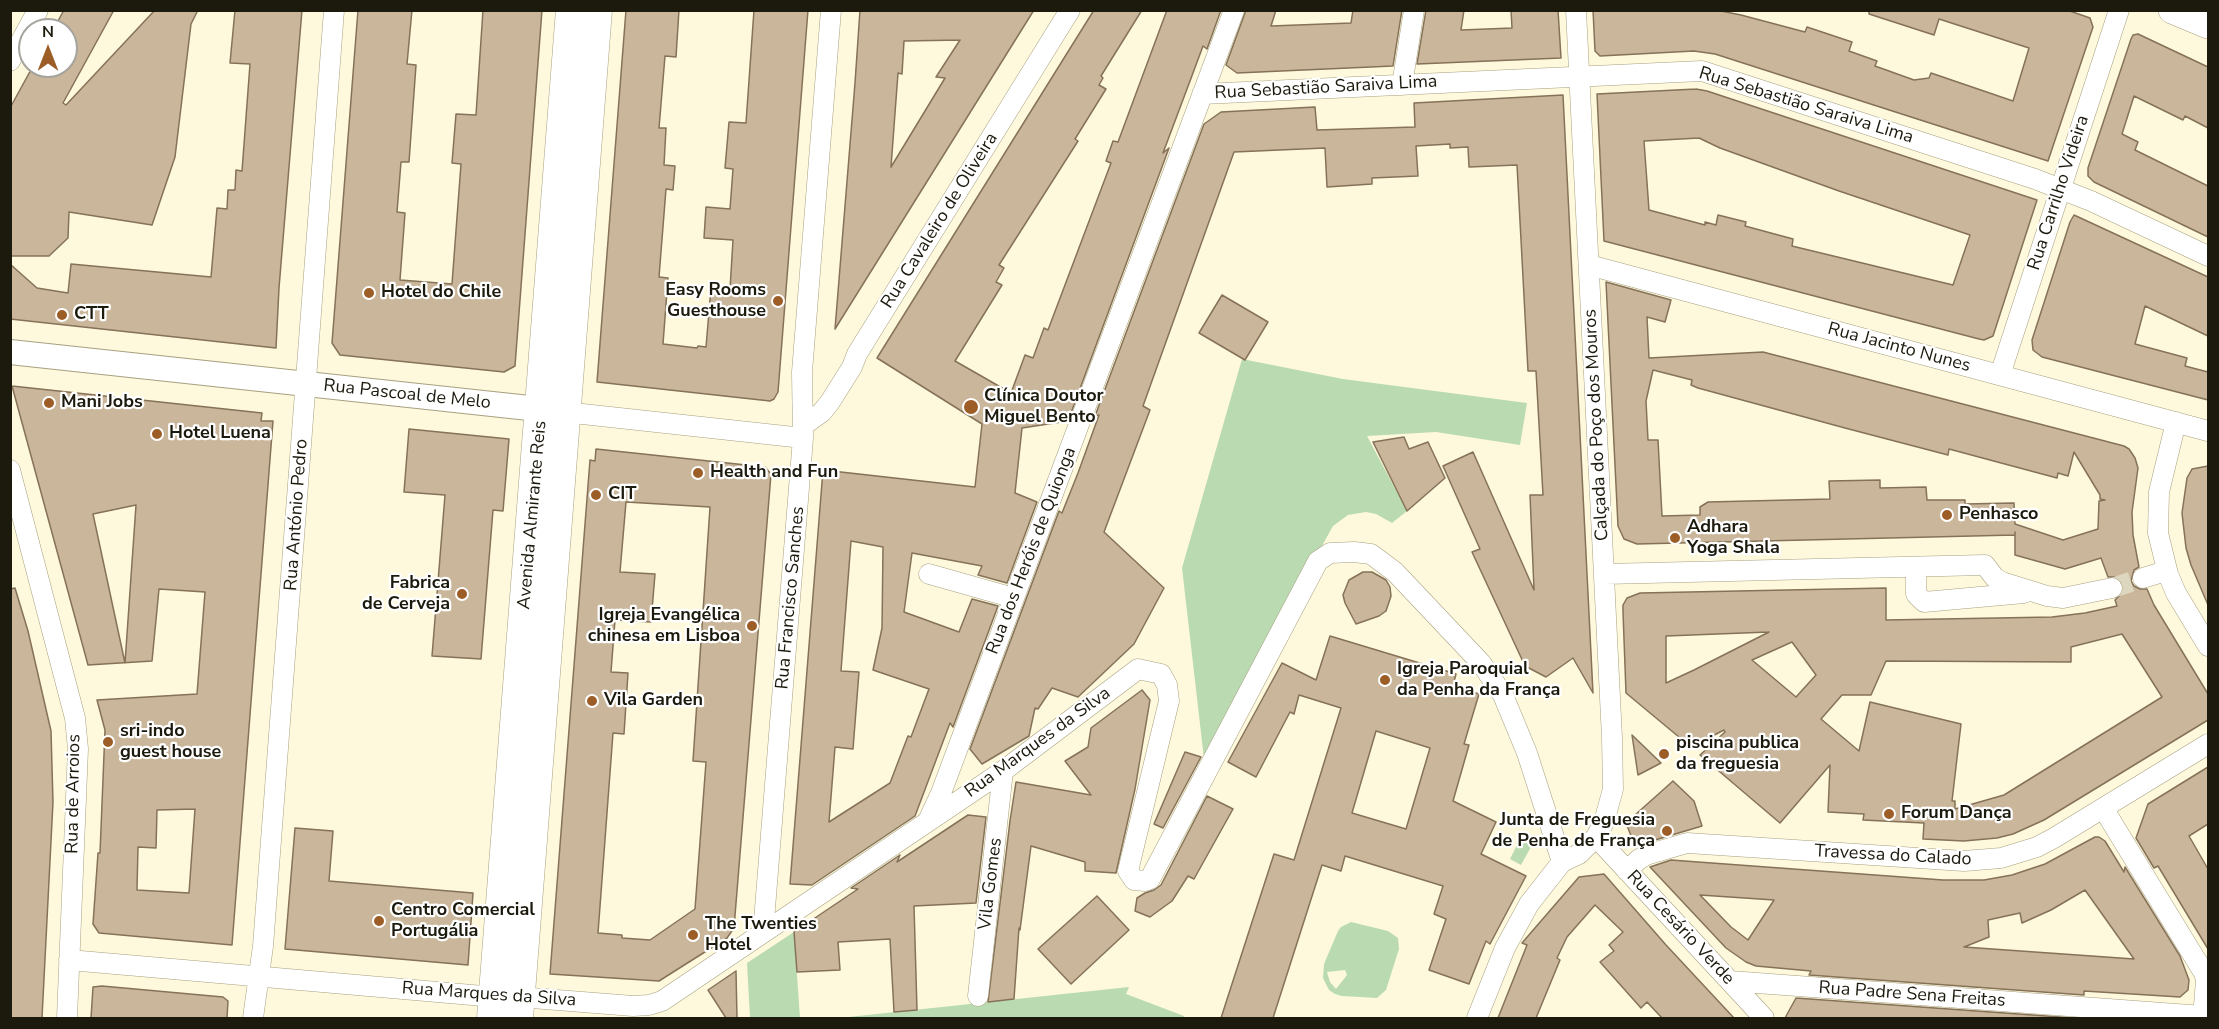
<!DOCTYPE html>
<html>
<head>
<meta charset="utf-8">
<style>
  body { margin:0 }
  #map { position:relative; width:2219px; height:1029px; overflow:hidden; background:#fef9dd; font-family:"Nunito Sans",sans-serif }
  canvas { display:block }
  .frame { position:absolute; inset:0; border:12px solid #1c190d; pointer-events:none }
  .north { position:absolute; left:18px; top:18px; width:60px; height:60px; box-sizing:border-box; background:#fff; border:2px solid #a4a39e; border-radius:50%; rotate:0deg; font-size:16px; font-weight:700; line-height:24px; text-align:center; color:#1c190d }
  .north::after { content:''; display:block; margin:auto; width:21px; height:27px; background:#9d5d27; clip-path:polygon(50% 0,100% 100%,50% 72%,0 100%) }
</style>
</head>
<body>
<div id="map">
<canvas width="2219" height="1029"></canvas>
<div class="frame"></div>
<div class="north">N</div>
</div>
<script>
const context = document.querySelector('canvas').getContext('2d');
context.lineJoin = 'round';
function fill(path, color) { context.fillStyle = color; context.fill(path, 'evenodd'); }
const poly = rows => new Path2D(rows.map(r => 'M' + r).join(''));
function strokePath(path, color, width, dash) { context.strokeStyle = color; context.lineWidth = width; context.lineCap = dash ? 'butt' : 'round'; context.setLineDash(dash || []); context.stroke(path); }
function label(font, color, halo, rows, align = 'center') {
  context.font = font + ' "Nunito Sans",sans-serif'; context.lineWidth = 4.5; context.setLineDash([]); context.textBaseline = 'middle'; context.strokeStyle = halo; context.fillStyle = color; for (const [text, x, y, turn = 0] of rows) {
    context.save(); context.translate(x, y); context.rotate((+turn || 0) * Math.PI / 180); context.textAlign = isNaN(turn) ? turn : align; if (halo) context.strokeText(text, 0, 0); context.fillText(text, 0, 0); context.restore();
  }
}
fill(poly([
  [1242,359,1343,379,1527,403,1520,445,1436,432,1367,436,1407,511,1392,523,1376,514,1366,512,1348,515,1333,526,1204,759,1182,568],
  [1520,839,1532,845,1521,865,1510,859],
  [1351,922,1388,931,1398,938,1399,949,1386,990,1377,998,1342,996,1335,994,1329,990,1323,978,1324,964,1338,931,1341,927],
  [1345,970,1347,975,1336,989,1330,982,1327,972],
  [794,932,800,1018,750,1018,747,963],
  [1129,987,1126,994,1184,1016,1184,1018,839,1018]
]), '#badbb1');
const building = poly([
  [64,10,114,10,63,103,66,105,155,10,198,10,191,24,175,157,152,225,69,212,68,238,49,256,10,256,10,108,33,66,66,66,66,30,53,30,64,10],
  [235,10,302,10,279,288,276,348,10,319,10,264,37,288,68,293,71,264,211,277,217,208,227,209,228,190,235,190,236,170,242,171,250,64,230,63,235,10],
  [358,10,412,10,407,64,416,65,409,162,401,162,397,212,405,213,400,280,452,284,461,164,452,163,456,114,476,115,483,10,542,10,515,366,504,372,340,355,332,343,358,10],
  [626,10,679,10,676,57,665,56,659,128,666,128,664,165,675,166,673,190,666,189,659,277,668,278,663,344,697,348,698,346,706,347,711,288,730,289,733,240,704,238,706,207,730,209,733,169,725,168,729,122,746,123,754,10,808,10,778,392,774,399,770,401,597,382,626,10],
  [860,10,1034,10,835,329,855,83,860,10],
  [960,40,936,77,945,78,891,167,898,73,902,74,904,41,960,40],
  [1094,10,1142,10,1101,76,1103,78,1099,85,1106,89,1075,139,1078,141,999,265,1004,268,996,282,1002,285,955,361,1011,393,1025,355,1033,358,1044,328,1048,330,1111,163,1106,161,1113,141,1118,142,1167,10,1221,10,1207,49,1203,46,1193,73,1163,153,1169,148,1068,421,1022,428,1015,493,1037,502,1007,583,978,575,982,566,912,553,904,612,959,632,972,599,998,606,953,727,950,723,915,816,812,885,790,884,823,470,975,487,982,424,877,358,1094,10],
  [851,541,883,547,882,628,873,670,929,689,911,737,908,736,890,783,829,822,835,747,853,749,859,672,841,671,851,541],
  [1246,10,1276,10,1271,26,1351,23,1353,10,1402,10,1393,66,1237,73,1226,65,1246,10],
  [1426,10,1464,10,1461,30,1512,28,1511,10,1558,10,1561,58,1417,64,1426,10],
  [1593,10,1716,10,1741,15,1805,32,1807,27,1852,42,1849,51,1877,61,1875,66,1914,80,1929,78,1931,73,2013,101,2029,48,1939,19,1934,35,1869,14,1869,10,2067,10,2090,18,2093,27,2048,161,1715,54,1694,51,1600,56,1595,51,1593,10],
  [2138,34,2208,67,2208,128,2185,116,2183,120,2134,96,2122,134,2138,142,2135,150,2208,186,2208,237,2094,182,2088,176,2088,168,2131,39,2133,35,2138,34],
  [1696,89,1707,91,2037,200,1993,336,1984,340,1979,339,1604,241,1597,94,1696,89],
  [1699,138,1720,148,1839,191,1970,235,1953,285,1792,246,1793,239,1745,226,1746,222,1718,215,1716,225,1705,222,1705,225,1649,210,1644,141,1699,138],
  [1563,95,1593,693,1573,658,1546,677,1525,666,1472,552,1480,549,1443,466,1473,452,1534,590,1530,495,1543,495,1536,371,1528,371,1517,165,1469,167,1468,147,1450,148,1450,144,1416,146,1418,176,1372,178,1372,184,1327,187,1325,148,1234,152,1143,406,1150,410,1104,532,1164,588,1134,644,1078,697,1052,688,1038,709,1035,708,1029,736,982,764,970,749,1059,511,1062,513,1078,473,1099,415,1095,416,1204,124,1221,112,1315,107,1317,130,1415,127,1414,103,1563,95],
  [2074,215,2208,277,2208,336,2145,306,2135,344,2187,358,2185,366,2208,372,2208,400,2042,357,2033,350,2032,340,2070,222,2074,215],
  [1606,282,1671,300,1665,322,1647,317,1649,358,1763,352,2124,446,2129,449,2135,458,2138,468,2132,512,2133,535,2139,567,2134,570,2131,581,2134,586,2140,589,2147,589,2154,605,2208,694,2208,720,2044,820,2013,834,1997,838,1964,841,1923,839,1924,823,1863,820,1864,814,1828,812,1830,765,1780,823,1700,755,1725,732,1724,730,1691,747,1626,693,1623,612,1623,605,1627,598,1640,593,1886,588,1886,620,2052,617,2085,613,2117,606,2115,600,2123,592,2124,585,2116,577,2108,577,2101,558,2065,569,2015,555,2015,532,2015,535,1637,544,1624,539,1618,526,1606,282],
  [1653,370,1692,380,1691,385,1698,388,1845,428,1948,455,1949,449,2057,478,2058,473,2068,476,2074,452,2100,495,2100,499,2105,500,2099,501,2098,529,2063,540,2015,524,2014,503,1965,504,1965,500,1927,500,1926,487,1880,488,1880,480,1829,481,1830,499,1708,502,1700,507,1700,515,1662,516,1658,440,1648,440,1646,401,1653,370],
  [1769,632,1694,670,1666,683,1666,636,1769,632],
  [2122,634,2162,697,2004,795,1955,809,1955,801,1952,801,1961,724,1870,702,1859,751,1821,719,1842,695,1871,695,1886,661,2071,662,2071,647,2122,634],
  [1792,642,1816,675,1796,697,1752,660,1792,642],
  [1222,295,1268,322,1245,360,1199,333,1222,295],
  [12,386,262,413,261,421,273,421,232,945,99,933,93,924,98,853,100,853,105,730,97,700,197,694,205,592,159,589,152,661,88,665,12,386],
  [136,505,125,663,93,514,136,505],
  [195,809,189,893,137,890,138,847,156,848,157,810,195,809],
  [409,429,509,439,503,511,493,510,481,659,432,656,445,495,404,492,409,429],
  [1404,437,1409,449,1428,442,1445,478,1407,511,1373,442,1404,437],
  [596,449,765,467,771,474,734,928,727,938,659,981,550,974,590,460,595,461,596,449],
  [626,502,710,507,693,761,706,762,695,909,650,940,622,938,622,935,598,933,613,733,624,734,628,673,611,672,615,620,651,622,655,574,620,572,626,502],
  [2208,466,2208,605,2191,565,2186,548,2182,513,2187,478,2192,469,2208,466],
  [1363,572,1372,572,1386,580,1390,587,1391,596,1386,611,1379,616,1356,624,1345,603,1343,595,1349,580,1363,572],
  [15,588,28,631,51,731,53,802,42,1018,10,1018,10,589,15,588],
  [1330,636,1456,674,1453,686,1479,694,1464,744,1469,745,1453,801,1496,822,1481,854,1526,876,1490,944,1486,941,1469,984,1429,970,1446,919,1434,914,1443,886,1345,856,1341,871,1322,865,1273,1018,1221,1018,1274,854,1294,860,1341,708,1299,695,1294,714,1290,712,1256,777,1228,762,1282,663,1316,680,1330,636],
  [1376,731,1430,748,1406,829,1352,813,1376,731],
  [1142,690,1150,700,1135,789,1116,873,1085,871,1085,862,1031,846,1020,930,1019,928,1014,999,988,1002,1010,821,1016,782,1091,795,1065,761,1088,747,1091,728,1142,690],
  [1632,735,1661,763,1638,775,1632,735],
  [1185,752,1201,757,1163,828,1154,824,1185,752],
  [2208,767,2208,824,2189,836,2208,869,2208,949,2158,866,2154,868,2136,838,2148,804,2208,767],
  [1673,781,1694,801,1702,826,1635,846,1626,823,1673,781],
  [1207,796,1233,809,1194,879,1188,876,1172,901,1150,917,1135,911,1137,898,1145,893,1154,890,1161,885,1207,796],
  [968,815,986,817,976,903,914,906,917,1010,894,1012,890,939,838,942,840,970,797,972,794,932,858,889,851,888,900,855,897,862,968,815],
  [295,828,333,831,329,881,473,893,468,965,285,949,295,828],
  [2095,837,2099,837,2105,841,2124,872,2125,867,2180,956,2189,980,2188,990,2180,997,2084,991,2084,995,1809,975,1811,971,1756,966,1746,962,1726,948,1650,867,1671,860,1943,880,1984,880,2012,875,2045,864,2095,837],
  [2085,890,2134,959,1964,947,1989,937,1988,920,2020,913,2022,923,2051,910,2085,890],
  [1700,895,1774,900,1748,940,1731,927,1700,895],
  [1604,874,1666,945,1734,1018,1662,1018,1647,1002,1641,1008,1600,962,1614,951,1609,945,1623,932,1595,905,1567,937,1557,958,1560,960,1536,1018,1498,1018,1527,945,1522,943,1579,877,1604,874],
  [1097,896,1129,930,1071,984,1038,949,1097,896],
  [736,971,737,1018,726,1018,708,990,736,971],
  [102,986,223,997,228,1001,227,1018,91,1018,93,987,102,986],
  [1796,998,2074,1018,1785,1018,1796,998]
]);
fill(building, '#cab69a');
strokePath(building, '#857258', 1.5);
strokePath(poly([
  [2112,588,2143,578]
]), '#dcd7be', 20, [20, 10]);
const minor = poly([
  [10,61,38,10],
  [1402,85,1414,10],
  [1202,94,1702,71,2035,179,2091,201,2208,256],
  [1589,265,2208,431],
  [2000,375,2119,10],
  [564,412,803,438],
  [2176,422,2159,492,2158,533,2168,574,2176,593,2208,646],
  [804,425,822,412,830,402,852,367,857,354,1070,10],
  [10,470,75,718,78,749,67,1018],
  [1916,567,1916,594,1924,602,2024,593],
  [929,574,1014,598],
  [1604,574,1985,565,1995,578,2002,582,2047,596,2063,598,2112,588],
  [2143,578,2166,571],
  [2103,808,2204,973,2206,980,2203,1018],
  [928,821,941,793,1234,10],
  [1596,837,1764,1018],
  [1627,871,1638,860,1646,855,1687,843,1964,861,2001,858,2037,847,2054,838,2208,744],
  [763,933,803,438,802,372,831,10],
  [69,960,495,997,519,997,633,1006,649,1005,662,1001,1003,771,1138,669,1161,674,1167,685,1169,701,1128,871,1134,880,1145,881,1150,879,1318,561,1330,553,1354,552,1371,554,1395,572,1481,663,1503,695,1527,753,1562,862],
  [1730,981,2203,1016],
  [978,996,1003,771],
  [253,1018,263,946,334,10],
  [1477,1018,1505,948,1529,904,1562,862,1579,854,1596,837,1604,822,1613,789,1612,738,1576,10]
]);
const tertiary = poly([
  [10,352,557,411]
]);
const secondary = poly([
  [2172,10,2208,25]
]);
const primary = poly([
  [493,1018,572,10],
  [517,1018,596,10]
]);
strokePath(minor, '#a7a080', 21);
strokePath(tertiary, '#a7a080', 26);
strokePath(secondary, '#a7a080', 28);
strokePath(primary, '#a7a080', 33);
strokePath(minor, '#fff', 20);
strokePath(tertiary, '#fff', 24);
strokePath(secondary, '#fff', 27);
strokePath(primary, '#fff', 32);
for (const [x, y, r, color] of [
  [369,293,6,"#9d5d27"],
  [778,301,6,"#9d5d27"],
  [62,315,6,"#9d5d27"],
  [49,403,6,"#9d5d27"],
  [971,407,8,"#9d5d27"],
  [157,434,6,"#9d5d27"],
  [698,473,6,"#9d5d27"],
  [596,495,6,"#9d5d27"],
  [1947,515,6,"#9d5d27"],
  [1675,538,6,"#9d5d27"],
  [462,594,6,"#9d5d27"],
  [752,626,6,"#9d5d27"],
  [1385,680,6,"#9d5d27"],
  [592,701,6,"#9d5d27"],
  [108,742,6,"#9d5d27"],
  [1664,754,6,"#9d5d27"],
  [1889,814,6,"#9d5d27"],
  [1667,831,6,"#9d5d27"],
  [379,921,6,"#9d5d27"],
  [693,935,6,"#9d5d27"]
]) { const dot = new Path2D(); dot.arc(x, y, r, 0, 2 * Math.PI); context.fillStyle = color; context.fill(dot); strokePath(dot, '#fff', 2); }
label('18px', '#1c190d', '#fff', [
  ["Rua Sebastião Saraiva Lima",1326,88,-3],
  ["Rua Sebastião Saraiva Lima",1806,106,17],
  ["Rua Carrilho Videira",2059,193,-72],
  ["Rua Cavaleiro de Oliveira",940,221,-58],
  ["Rua Jacinto Nunes",1899,348,15],
  ["Rua Pascoal de Melo",407,395,6],
  ["Calçada do Poço dos Mouros",1597,425,-93],
  ["Rua António Pedro",297,515,-86],
  ["Avenida Almirante Reis",533,515,-85],
  ["Rua dos Heróis de Quionga",1032,551,-69],
  ["Rua Francisco Sanches",791,598,-85],
  ["Rua Marques da Silva",1038,743,-36],
  ["Rua de Arroios",74,794,-89],
  ["Travessa do Calado",1893,856,3],
  ["Vila Gomes",991,884,-83],
  ["Rua Cesário Verde",1680,928,47],
  ["Rua Marques da Silva",489,995,4],
  ["Rua Padre Sena Freitas",1912,995,4]
]);
label('bold 18px', '#1c190d', '#fff', [
  ["Easy Rooms",766,291,"right"],
  ["Guesthouse",766,312,"right"],
  ["Hotel do Chile",381,293],
  ["CTT",74,315],
  ["Clínica Doutor",984,397],
  ["Miguel Bento",984,418],
  ["Mani Jobs",61,403],
  ["Hotel Luena",169,434],
  ["Health and Fun",710,473],
  ["CIT",608,495],
  ["Penhasco",1959,515],
  ["Adhara",1687,528],
  ["Yoga Shala",1687,549],
  ["Fabrica",450,584,"right"],
  ["de Cerveja",450,605,"right"],
  ["Igreja Evangélica",740,616,"right"],
  ["chinesa em Lisboa",740,637,"right"],
  ["Igreja Paroquial",1397,670],
  ["da Penha da França",1397,691],
  ["Vila Garden",604,701],
  ["sri-indo",120,732],
  ["guest house",120,753],
  ["piscina publica",1676,744],
  ["da freguesia",1676,765],
  ["Forum Dança",1901,814],
  ["Junta de Freguesia",1655,821,"right"],
  ["de Penha de França",1655,842,"right"],
  ["Centro Comercial",391,911],
  ["Portugália",391,932],
  ["The Twenties",705,925],
  ["Hotel",705,946]
], 'left');
</script>
</body>
</html>
